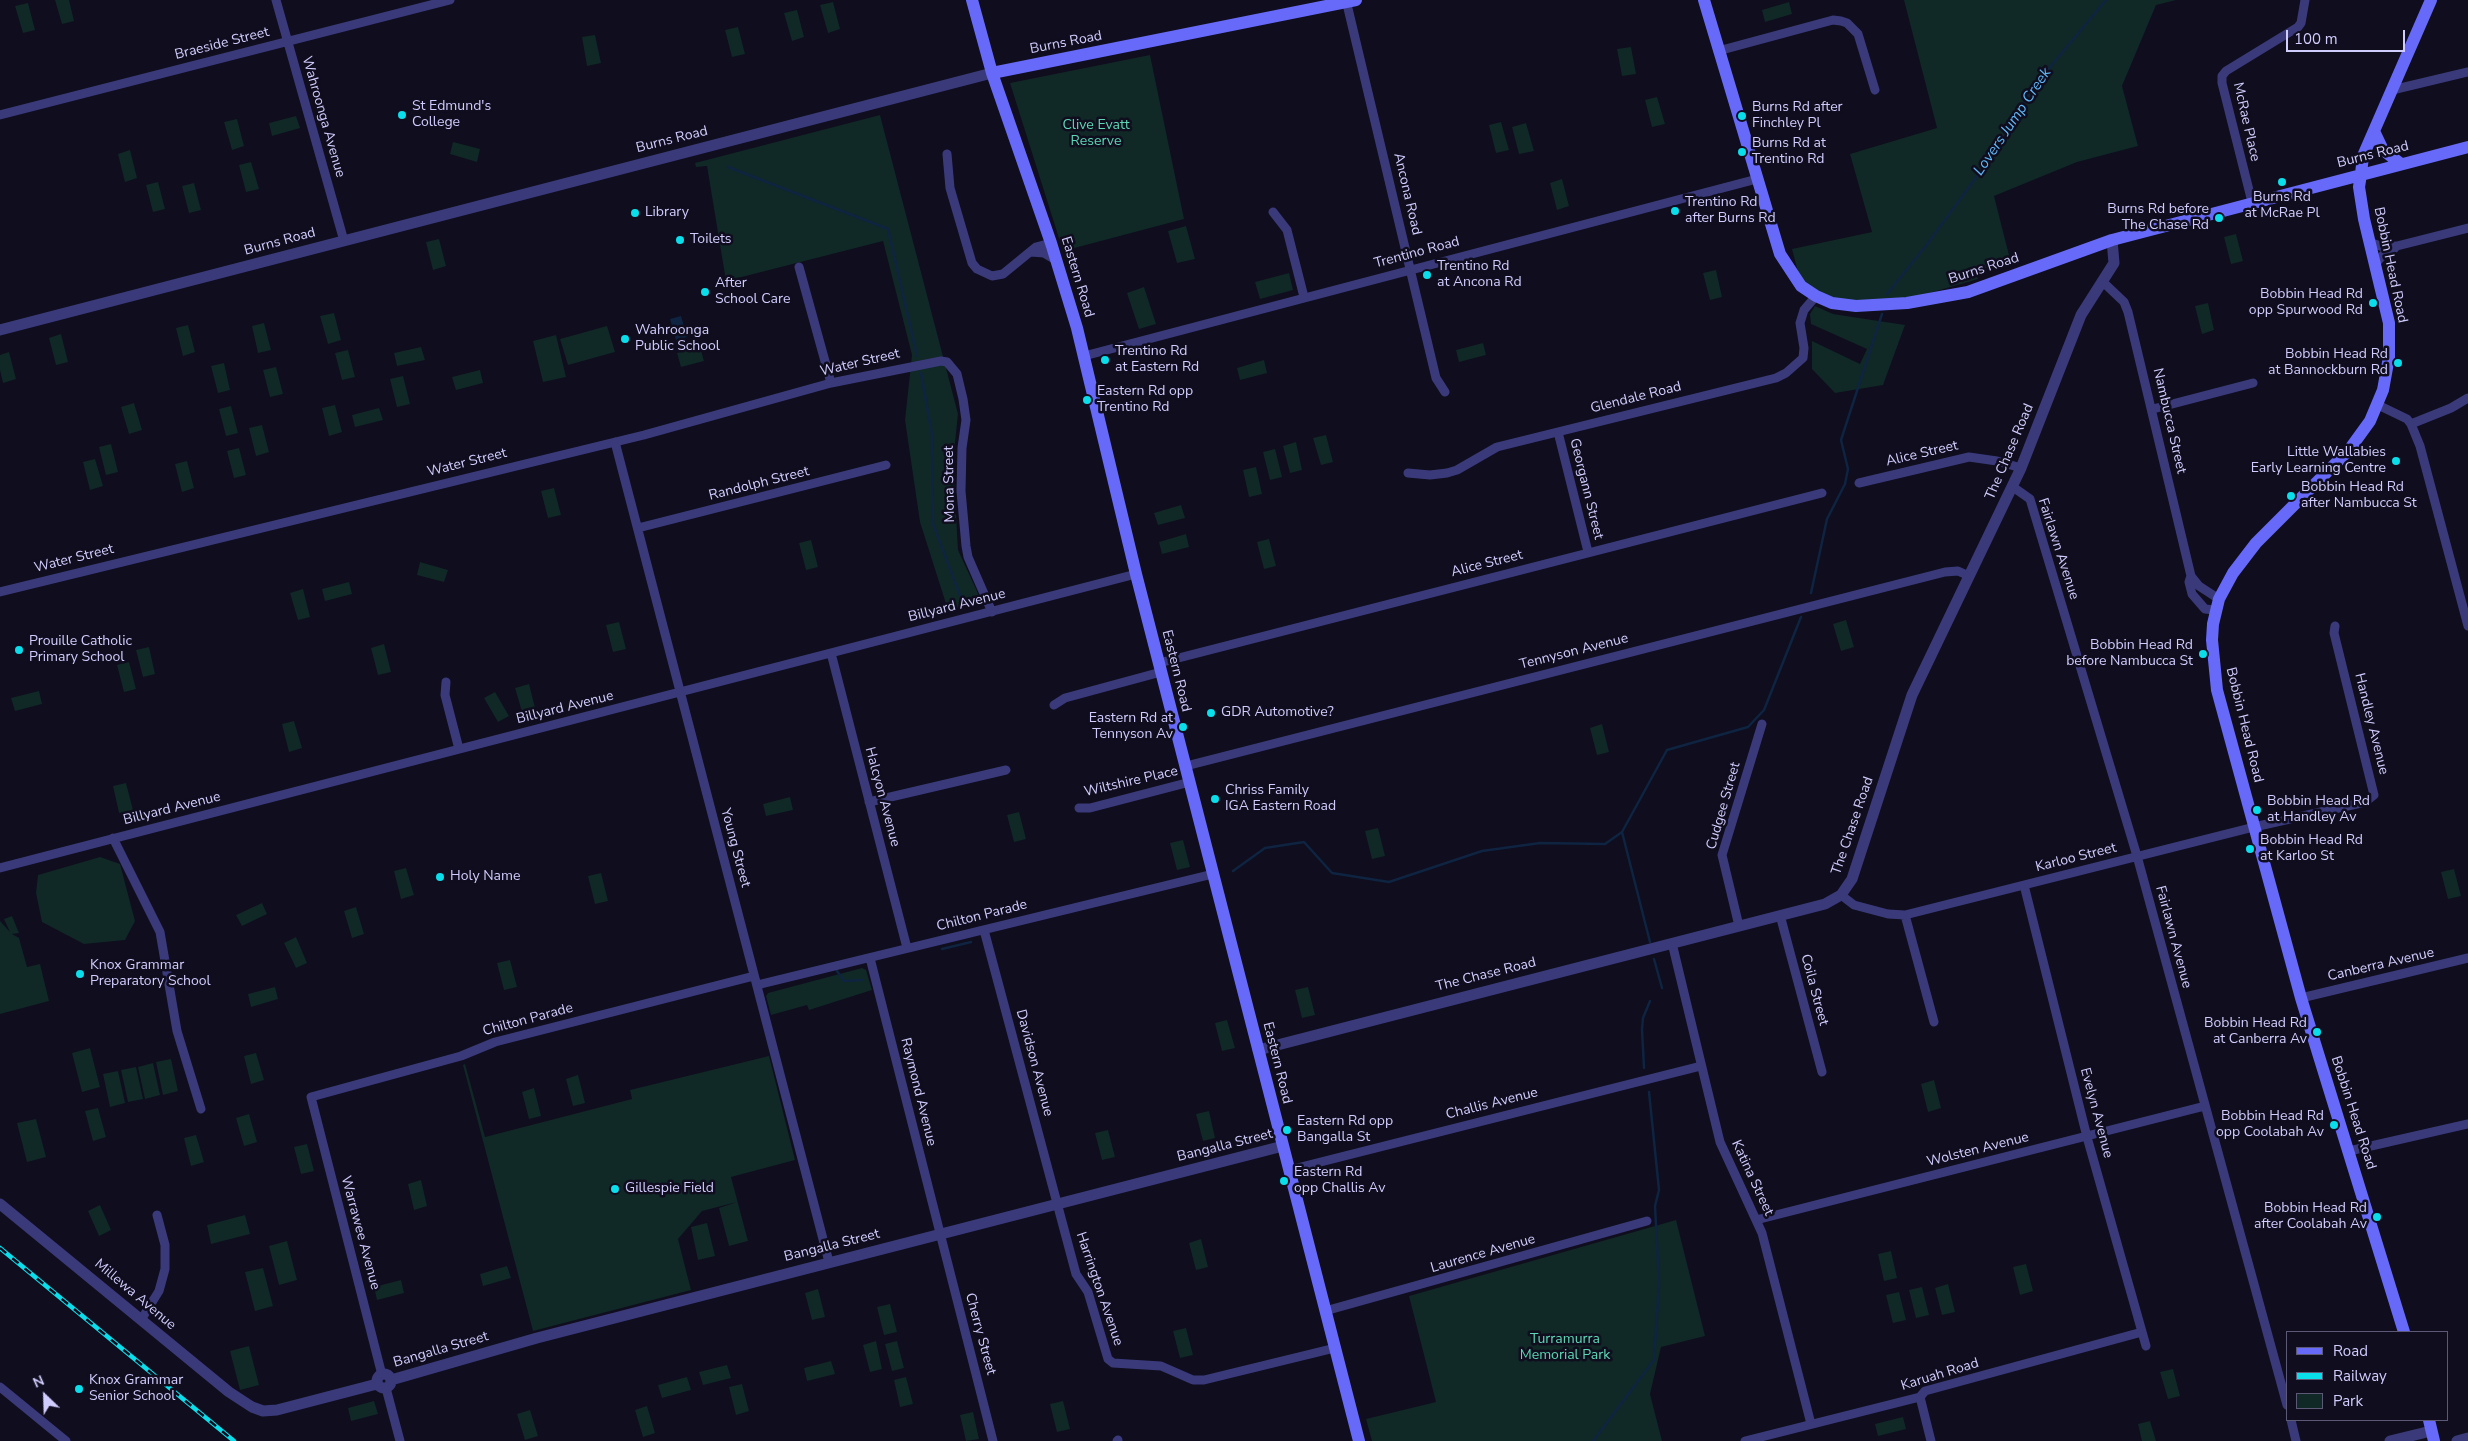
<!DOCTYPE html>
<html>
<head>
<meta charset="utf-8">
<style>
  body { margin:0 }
  #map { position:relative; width:2468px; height:1441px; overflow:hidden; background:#0f0d1e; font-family:"Nunito Sans",sans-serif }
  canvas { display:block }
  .legend { position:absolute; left:2286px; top:1331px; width:162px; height:90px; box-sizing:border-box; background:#0f0d1e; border:1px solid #5c5977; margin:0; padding:6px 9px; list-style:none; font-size:15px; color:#d0ccfd }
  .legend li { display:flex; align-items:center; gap:10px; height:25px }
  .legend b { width:25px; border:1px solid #5c5977 }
  .north { position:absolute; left:20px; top:1371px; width:50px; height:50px; -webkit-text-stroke:4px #0f0d1e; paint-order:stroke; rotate:336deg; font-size:14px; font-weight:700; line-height:20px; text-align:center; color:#d0ccfd }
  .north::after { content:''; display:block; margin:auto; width:18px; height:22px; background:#d0ccfd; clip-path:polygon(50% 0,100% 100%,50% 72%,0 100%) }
  .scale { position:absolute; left:2286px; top:30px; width:119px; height:22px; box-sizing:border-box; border:2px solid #d0ccfd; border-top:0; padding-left:6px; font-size:15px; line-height:18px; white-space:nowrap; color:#d0ccfd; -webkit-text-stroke:4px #0f0d1e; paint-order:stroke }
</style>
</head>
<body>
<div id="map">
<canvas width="2468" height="1441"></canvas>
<ul class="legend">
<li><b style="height:6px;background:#676af9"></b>Road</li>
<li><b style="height:6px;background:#0adeeb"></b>Railway</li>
<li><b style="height:14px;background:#102826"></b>Park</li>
</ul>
<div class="north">N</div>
<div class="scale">100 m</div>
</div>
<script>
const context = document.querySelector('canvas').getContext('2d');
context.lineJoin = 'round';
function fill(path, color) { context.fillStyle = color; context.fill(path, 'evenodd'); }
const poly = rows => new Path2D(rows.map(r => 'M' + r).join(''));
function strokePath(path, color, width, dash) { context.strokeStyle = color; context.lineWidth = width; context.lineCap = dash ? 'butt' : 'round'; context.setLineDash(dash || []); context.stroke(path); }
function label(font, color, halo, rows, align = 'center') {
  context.font = font + ' "Nunito Sans",sans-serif'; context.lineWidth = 5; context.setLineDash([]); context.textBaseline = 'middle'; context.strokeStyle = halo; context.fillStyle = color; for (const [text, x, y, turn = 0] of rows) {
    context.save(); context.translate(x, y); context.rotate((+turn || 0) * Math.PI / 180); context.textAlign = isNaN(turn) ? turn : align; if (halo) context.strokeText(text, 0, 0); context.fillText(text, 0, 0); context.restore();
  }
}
fill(poly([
  [55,0,69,0,74,21,62,24],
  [1904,0,2176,0,2156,5,2122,86,2138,146,2077,162,1994,196,2010,259,1976,272,1978,279,1909,299,1850,303,1812,292,1799,276,1792,249,1872,232,1850,154,1937,128],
  [833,2,840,29,828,33,820,5],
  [1789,2,1792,14,1765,22,1762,10],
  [28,3,35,30,23,33,15,6],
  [797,10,804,37,792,41,784,13],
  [738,27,745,54,732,57,725,30],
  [595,35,601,63,587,66,582,37],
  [1631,47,1636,74,1622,76,1617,49],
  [1150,55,1184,219,1063,251,1010,83],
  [1657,97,1665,124,1652,127,1645,100],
  [880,115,958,414,953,462,958,550,982,602,948,610,920,522,905,420,912,355,883,241,726,281,707,166,696,167,695,163],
  [296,116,300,128,272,136,269,123],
  [237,119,244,146,232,150,224,122],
  [1501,122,1509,150,1496,153,1489,125],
  [1526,123,1534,151,1519,154,1512,127],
  [453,142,480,149,477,162,450,154],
  [130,150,137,178,125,182,118,154],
  [251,162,259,189,246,192,239,165],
  [1562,179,1569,206,1557,210,1550,183],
  [158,182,165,209,153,212,146,185],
  [194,183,201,210,189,213,182,186],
  [1186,226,1195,259,1177,263,1168,231],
  [2236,234,2243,261,2231,264,2224,237],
  [439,239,446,266,433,270,426,242],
  [1716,270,1722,297,1710,300,1703,273],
  [1289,273,1293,290,1260,299,1255,282],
  [1144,287,1156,324,1139,329,1127,293],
  [2208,303,2214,330,2202,334,2195,306],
  [1815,306,1833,314,1905,325,1883,385,1835,393,1812,369,1812,341,1860,364,1867,349,1811,324,1810,314],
  [334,313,341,340,328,344,320,316],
  [264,323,271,350,258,353,252,326],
  [188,325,195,352,183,356,176,328],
  [607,326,615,352,568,365,560,339],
  [61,334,68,362,56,365,49,338],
  [556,335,566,377,543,382,533,341],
  [1483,343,1486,355,1459,362,1456,350],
  [421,347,425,360,397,366,394,353],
  [700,347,704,361,681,367,677,353],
  [348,350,355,377,342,380,335,353],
  [9,352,16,379,3,383,0,370,0,355],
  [1264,360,1267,373,1240,380,1237,368],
  [224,363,230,390,218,393,211,366],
  [276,367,283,394,270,397,263,370],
  [480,370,483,383,456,390,452,377],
  [403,376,410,404,397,407,390,379],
  [134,403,142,430,129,434,121,407],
  [335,405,342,432,329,436,322,408],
  [231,406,238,433,226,436,219,409],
  [379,408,383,420,355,427,352,415],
  [262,425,269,452,256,456,249,428],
  [1326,435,1333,462,1321,465,1313,438],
  [1296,442,1302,470,1290,473,1283,446],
  [111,444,118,472,106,475,99,447],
  [239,448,246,475,234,478,227,451],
  [1275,449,1282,477,1270,480,1263,452],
  [95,459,103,486,90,490,83,462],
  [187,461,194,488,182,492,175,464],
  [1256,467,1262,494,1249,497,1243,470],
  [554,488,561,515,548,518,541,491],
  [1181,505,1185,518,1158,525,1154,513],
  [1186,534,1189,547,1162,554,1159,542],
  [1269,539,1276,566,1264,569,1257,542],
  [811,540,818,567,806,570,799,543],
  [420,562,448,570,444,582,417,575],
  [349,582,352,594,325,601,322,589],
  [303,589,310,617,298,620,290,593],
  [1846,620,1854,647,1841,651,1833,624],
  [619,622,626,649,613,652,606,625],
  [384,644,391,672,378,675,371,648],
  [149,647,155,674,143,677,136,650],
  [129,662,136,689,124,692,117,665],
  [529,684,536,712,523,715,515,688],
  [39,691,42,704,15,711,11,698],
  [495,692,509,716,498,722,484,698],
  [294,721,302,748,289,752,282,724],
  [1602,724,1609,752,1597,755,1590,728],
  [126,783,133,810,119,813,113,786],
  [790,797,793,810,766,816,763,804],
  [1019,812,1026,839,1014,842,1007,815],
  [1378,828,1385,856,1372,859,1365,831],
  [1183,840,1190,867,1177,870,1170,843],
  [100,857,120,864,135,921,125,940,84,944,42,922,36,893,38,875],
  [406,868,414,895,401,899,394,871],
  [2454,869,2461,896,2448,899,2441,872],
  [601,873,608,901,595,904,588,876],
  [262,903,267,914,242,926,236,915],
  [356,907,364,934,352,938,344,911],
  [12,916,19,933,12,934,19,938,27,967,40,964,49,1001,0,1014,0,921,10,932,4,919],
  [296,937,307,963,296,968,284,943],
  [510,960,517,987,504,990,497,963],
  [862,968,866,970,872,990,809,1010,807,1005,771,1015,766,996,768,993],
  [275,987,278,999,251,1007,248,994],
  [1308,987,1315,1015,1302,1018,1295,990],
  [1227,1020,1235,1048,1222,1051,1215,1023],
  [90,1048,100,1087,82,1092,72,1053],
  [256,1053,264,1080,251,1084,244,1056],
  [769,1056,795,1160,731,1177,748,1241,729,1246,719,1208,737,1202,702,1211,678,1239,691,1290,533,1331,463,1065,465,1064,485,1137,632,1099,630,1090],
  [171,1059,178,1091,163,1095,156,1062],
  [153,1063,160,1095,145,1099,138,1067],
  [136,1067,143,1099,128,1102,121,1070],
  [118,1071,125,1103,110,1107,103,1074],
  [578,1075,585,1103,573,1106,566,1079],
  [1934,1080,1941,1108,1928,1112,1921,1084],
  [534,1088,541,1116,529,1119,522,1092],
  [98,1108,106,1137,93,1141,85,1111],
  [1209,1111,1215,1138,1203,1141,1196,1114],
  [249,1114,257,1142,244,1146,236,1118],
  [36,1119,46,1157,27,1162,17,1123],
  [1108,1130,1115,1157,1102,1160,1095,1133],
  [196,1135,204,1162,191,1166,184,1138],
  [307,1144,314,1171,301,1174,294,1147],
  [421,1180,427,1206,414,1210,408,1184],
  [100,1205,111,1230,99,1236,88,1211],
  [245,1215,250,1234,211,1244,207,1225],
  [1676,1220,1705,1336,1661,1347,1650,1394,1662,1441,1372,1441,1366,1419,1436,1402,1409,1296],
  [707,1223,715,1256,698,1260,691,1227],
  [1201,1239,1208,1267,1196,1270,1189,1243],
  [287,1241,297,1280,279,1285,269,1246],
  [1891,1251,1897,1278,1884,1281,1878,1254],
  [2026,1264,2033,1291,2020,1295,2013,1267],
  [507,1266,511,1278,483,1286,480,1274],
  [263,1268,273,1306,255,1311,245,1272],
  [401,1280,404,1293,377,1300,374,1287],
  [1948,1284,1955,1312,1942,1315,1935,1288],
  [1922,1287,1929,1315,1916,1318,1909,1290],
  [818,1289,825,1317,812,1320,805,1293],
  [1899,1292,1906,1320,1893,1323,1886,1295],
  [890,1304,897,1332,884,1335,877,1307],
  [1186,1328,1193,1355,1180,1358,1173,1331],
  [876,1341,882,1369,870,1372,863,1345],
  [897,1341,904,1368,892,1371,885,1344],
  [249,1346,259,1385,240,1390,230,1351],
  [831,1361,835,1374,807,1381,804,1368],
  [727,1365,731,1378,703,1385,699,1372],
  [2173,1369,2180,1396,2168,1399,2160,1372],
  [687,1377,691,1390,662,1398,658,1385],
  [906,1377,913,1404,900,1407,894,1380],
  [742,1384,749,1411,736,1415,729,1387],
  [374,1401,378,1414,351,1421,348,1408],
  [1063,1401,1070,1429,1057,1432,1050,1404],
  [647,1406,655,1433,643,1437,635,1410],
  [530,1410,538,1436,525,1440,517,1414],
  [973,1412,979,1439,966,1441,960,1415],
  [1903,1417,1906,1429,1878,1436,1875,1424],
  [2150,1421,2156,1441,2142,1441,2138,1424]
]), '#102826');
fill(poly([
  [681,316,687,337,676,340,670,319]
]), '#0e2441');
strokePath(poly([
  [728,167,888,229,917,356],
  [1887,294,1925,247,2000,145,2030,91,2106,0],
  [921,373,932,435,933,524,961,598],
  [1811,593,1827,519,1845,484,1848,469,1841,440,1882,314],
  [1622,832,1650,942],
  [1233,871,1265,848,1304,842,1332,873,1389,882,1482,851,1540,843,1605,844,1622,832,1667,750,1748,727,1764,710,1801,617],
  [942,949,971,942],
  [1654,959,1662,988],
  [837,971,844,981,862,980],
  [1644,1068,1642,1029,1643,1018,1650,1001],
  [1593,1441,1654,1360,1659,1283,1655,1206,1659,1190,1649,1092]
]), '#0e2441', 2.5);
strokePath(poly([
  [276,0,344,241],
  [1346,0,1436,378,1445,392],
  [1718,51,1833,20,1841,21,1847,23,1858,34,1875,90],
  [2392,90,2468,72],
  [0,115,450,0],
  [947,154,950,188,972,263,977,269,992,276,1003,274,1036,247,1051,243],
  [2252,202,2222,83,2222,76,2226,71,2298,27,2301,23,2305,0],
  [1273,212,1287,230,1304,297],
  [2369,242,2383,247,2397,246,2468,228],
  [1031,252,1044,253,1056,260],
  [2375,264,2384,254,2395,248],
  [799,267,831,383],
  [2103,282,2124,302,2128,312,2191,576,2189,582,2192,594,2205,609,2215,610],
  [1084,356,1757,179],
  [2378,405,2407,419,2411,424,2420,446,2468,626],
  [2153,409,2253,383],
  [2411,424,2451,408,2468,398],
  [1558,432,1588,552],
  [615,442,829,1262],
  [1408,473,1430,475,1447,473,1457,470,1497,447,1776,378,1786,373,1803,358,1804,348,1800,323,1804,310,1816,296],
  [1859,483,1969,457,1997,461,2021,468],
  [2013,487,2030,499,2137,856,2287,1405],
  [638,528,886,465],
  [2191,576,2199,586,2219,599],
  [0,592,644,435,831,383,941,361,947,362,957,374,963,399,966,420,962,448,961,491,966,546,968,557,992,612],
  [831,653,907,948],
  [1159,663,1822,493],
  [446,682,445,695,459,749],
  [1054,705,1065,698,1161,672],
  [1186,766,1945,572,1958,571,1969,576],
  [869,802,1006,770],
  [1079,808,1090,808,1190,782],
  [113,838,160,932,177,1031,201,1109],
  [0,868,1136,574],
  [2024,885,2087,1137,2146,1346],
  [1841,895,1854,905,1888,914,1905,915,1934,1022],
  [1780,915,1822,1072],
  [1905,915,2254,827,2361,803,2369,799,2374,795,2334,633,2335,626],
  [1739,926,1722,855,1762,724],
  [984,930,1076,1274,1088,1292,1108,1359,1113,1363,1161,1366,1193,1380,1204,1380,1335,1348],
  [1672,943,1720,1142,1762,1233,1811,1424],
  [870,958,993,1441],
  [757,985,1213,874],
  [2301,998,2468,958],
  [2349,1151,2468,1124],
  [1289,1170,1701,1066],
  [1756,1220,2205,1106],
  [1325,1311,1647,1221],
  [141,1320,159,1291,165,1269,165,1245,157,1215],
  [382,1375,311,1097,461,1056,495,1042,754,976],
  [0,1387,66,1441],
  [386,1388,400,1441],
  [1920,1397,1931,1441],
  [2291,1420,2296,1441],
  [1117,1441,1118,1440],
  [1745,1441,1920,1397,1925,1391,2142,1332]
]), '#3a3a7b', 9);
strokePath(poly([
  [0,330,992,73],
  [1258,1050,1825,904,1841,895,1852,879,1912,695,2021,468,2081,315,2114,263,2112,240],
  [0,1204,229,1392,252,1407,263,1411,277,1410,377,1384],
  '377 1381a7 7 0 1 1 14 0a7 7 0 1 1-14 0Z',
  [391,1380,537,1338,1283,1146],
  [2390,1441,2431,1431],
  [2457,1441,2468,1438]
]), '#3a3a7b', 11);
strokePath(poly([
  [972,0,992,73,1051,243,1077,328,1136,574,1359,1441],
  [1704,0,1780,254,1801,286,1816,296,1832,303,1856,306,1907,303,1968,292,2112,240,2468,147],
  [992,73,1356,0],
  [2374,131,2383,150,2401,164],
  [2404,1332,2301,998,2217,690,2212,640,2213,624,2219,599,2233,573,2256,543,2349,450,2370,421,2383,390,2389,357,2389,323,2364,219,2359,187,2361,174,2363,156,2431,0],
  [2429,1420,2434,1441]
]), '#676af9', 12);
const rail = poly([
  [0,1248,234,1441]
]);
strokePath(rail, '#0adeeb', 4.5);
strokePath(rail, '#0f0d1e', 2.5, [8]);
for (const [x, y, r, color] of [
  [402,115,5,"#0adeeb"],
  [1742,116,5,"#0adeeb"],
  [1742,152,5,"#0adeeb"],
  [2282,182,5,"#0adeeb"],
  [1675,211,5,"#0adeeb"],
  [635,213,5,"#0adeeb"],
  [2219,218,5,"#0adeeb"],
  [680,240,5,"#0adeeb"],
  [1427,275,5,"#0adeeb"],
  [705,292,5,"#0adeeb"],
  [2373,303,5,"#0adeeb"],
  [625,339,5,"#0adeeb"],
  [1105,360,5,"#0adeeb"],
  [2398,363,5,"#0adeeb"],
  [1087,400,5,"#0adeeb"],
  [2396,461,5,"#0adeeb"],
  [2291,496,5,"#0adeeb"],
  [19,650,5,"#0adeeb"],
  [2203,654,5,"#0adeeb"],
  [1211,713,5,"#0adeeb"],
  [1183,727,5,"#0adeeb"],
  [1215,799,5,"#0adeeb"],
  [2257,810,5,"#0adeeb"],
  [2250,849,5,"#0adeeb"],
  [440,877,5,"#0adeeb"],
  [80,974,5,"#0adeeb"],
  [2317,1032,5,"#0adeeb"],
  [2334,1125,5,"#0adeeb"],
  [1287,1130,5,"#0adeeb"],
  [1284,1181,5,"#0adeeb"],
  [615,1189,5,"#0adeeb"],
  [2377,1217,5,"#0adeeb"],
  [79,1389,5,"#0adeeb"]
]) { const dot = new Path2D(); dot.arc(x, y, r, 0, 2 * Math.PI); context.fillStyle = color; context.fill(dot); strokePath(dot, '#0f0d1e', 2); }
label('14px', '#d0ccfd', '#0f0d1e', [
  ["Burns Road",1066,43,-11],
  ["Braeside Street",222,44,-14],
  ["Wahroonga Avenue",323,117,74],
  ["McRae Place",2246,122,77],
  ["Burns Road",672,140,-14],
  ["Burns Road",2373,155,-14],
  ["Ancona Road",1407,194,77],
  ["Burns Road",280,242,-15],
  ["Trentino Road",1417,253,-15],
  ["Bobbin Head Road",2390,265,78],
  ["Burns Road",1984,269,-18],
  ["Eastern Road",1077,277,73],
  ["Water Street",860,363,-13],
  ["Glendale Road",1636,398,-14],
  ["Nambucca Street",2169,421,77],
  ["The Chase Road",2010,452,-67],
  ["Alice Street",1922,454,-13],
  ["Water Street",467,463,-14],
  ["Randolph Street",759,484,-14],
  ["Mona Street",950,484,-91],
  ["Georgann Street",1586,489,76],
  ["Fairlawn Avenue",2058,549,72],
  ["Water Street",74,559,-14],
  ["Alice Street",1487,564,-14],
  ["Billyard Avenue",957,606,-14],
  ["Tennyson Avenue",1574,652,-14],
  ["Eastern Road",1176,671,76],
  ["Billyard Avenue",565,708,-14],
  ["Handley Avenue",2371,724,76],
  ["Bobbin Head Road",2244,725,76],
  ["Wiltshire Place",1131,782,-13],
  ["Halcyon Avenue",882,797,75],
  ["Cudgee Street",1724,806,-74],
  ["Billyard Avenue",172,809,-14],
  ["The Chase Road",1853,826,-71],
  ["Young Street",735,848,75],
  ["Karloo Street",2076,858,-14],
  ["Chilton Parade",982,916,-14],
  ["Fairlawn Avenue",2173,937,75],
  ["Canberra Avenue",2381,965,-13],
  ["The Chase Road",1486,975,-14],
  ["Coila Street",1814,990,75],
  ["Chilton Parade",528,1020,-15],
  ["Davidson Avenue",1034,1063,75],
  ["Eastern Road",1277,1063,76],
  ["Raymond Avenue",918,1092,76],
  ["Challis Avenue",1492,1104,-14],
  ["Evelyn Avenue",2096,1113,75],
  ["Bobbin Head Road",2353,1113,72],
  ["Bangalla Street",1225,1146,-14],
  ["Wolsten Avenue",1978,1150,-14],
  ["Katina Street",1752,1178,65],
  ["Warrawee Avenue",360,1233,75],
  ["Bangalla Street",832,1246,-14],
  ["Laurence Avenue",1483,1254,-16],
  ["Harrington Avenue",1099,1289,71],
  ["Millewa Avenue",135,1295,40],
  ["Cherry Street",980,1334,75],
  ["Bangalla Street",441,1350,-16],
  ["Karuah Road",1940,1375,-17]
]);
label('14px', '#d0ccfd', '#0f0d1e', [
  ["St Edmund's",412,107],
  ["College",412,123],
  ["Burns Rd after",1752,108],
  ["Finchley Pl",1752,124],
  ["Burns Rd at",1752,144],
  ["Trentino Rd",1752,160],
  ["Burns Rd",2282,198,"center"],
  ["at McRae Pl",2282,214,"center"],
  ["Trentino Rd",1685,203],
  ["after Burns Rd",1685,219],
  ["Burns Rd before",2209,210,"right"],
  ["The Chase Rd",2209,226,"right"],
  ["Library",645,213],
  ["Toilets",690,240],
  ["Trentino Rd",1437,267],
  ["at Ancona Rd",1437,283],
  ["After",715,284],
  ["School Care",715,300],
  ["Bobbin Head Rd",2363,295,"right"],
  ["opp Spurwood Rd",2363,311,"right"],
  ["Wahroonga",635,331],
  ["Public School",635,347],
  ["Trentino Rd",1115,352],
  ["at Eastern Rd",1115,368],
  ["Bobbin Head Rd",2388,355,"right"],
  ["at Bannockburn Rd",2388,371,"right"],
  ["Eastern Rd opp",1097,392],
  ["Trentino Rd",1097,408],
  ["Little Wallabies",2386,453,"right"],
  ["Early Learning Centre",2386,469,"right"],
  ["Bobbin Head Rd",2301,488],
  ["after Nambucca St",2301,504],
  ["Prouille Catholic",29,642],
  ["Primary School",29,658],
  ["Bobbin Head Rd",2193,646,"right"],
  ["before Nambucca St",2193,662,"right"],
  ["GDR Automotive?",1221,713],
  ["Eastern Rd at",1173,719,"right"],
  ["Tennyson Av",1173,735,"right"],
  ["Chriss Family",1225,791],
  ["IGA Eastern Road",1225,807],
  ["Bobbin Head Rd",2267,802],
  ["at Handley Av",2267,818],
  ["Bobbin Head Rd",2260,841],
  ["at Karloo St",2260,857],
  ["Holy Name",450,877],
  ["Knox Grammar",90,966],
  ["Preparatory School",90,982],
  ["Bobbin Head Rd",2307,1024,"right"],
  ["at Canberra Av",2307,1040,"right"],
  ["Bobbin Head Rd",2324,1117,"right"],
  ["opp Coolabah Av",2324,1133,"right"],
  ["Eastern Rd opp",1297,1122],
  ["Bangalla St",1297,1138],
  ["Eastern Rd",1294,1173],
  ["opp Challis Av",1294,1189],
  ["Gillespie Field",625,1189],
  ["Bobbin Head Rd",2367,1209,"right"],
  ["after Coolabah Av",2367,1225,"right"],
  ["Knox Grammar",89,1381],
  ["Senior School",89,1397]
], 'left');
label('14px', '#5cd9b4', '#0f0d1e', [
  ["Clive Evatt",1096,126],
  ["Reserve",1096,142],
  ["Turramurra",1565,1340],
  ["Memorial Park",1565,1356]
]);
label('italic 15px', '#5fb8f8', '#0f0d1e', [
  ["Lovers Jump Creek",2013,122,-56]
]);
</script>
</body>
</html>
